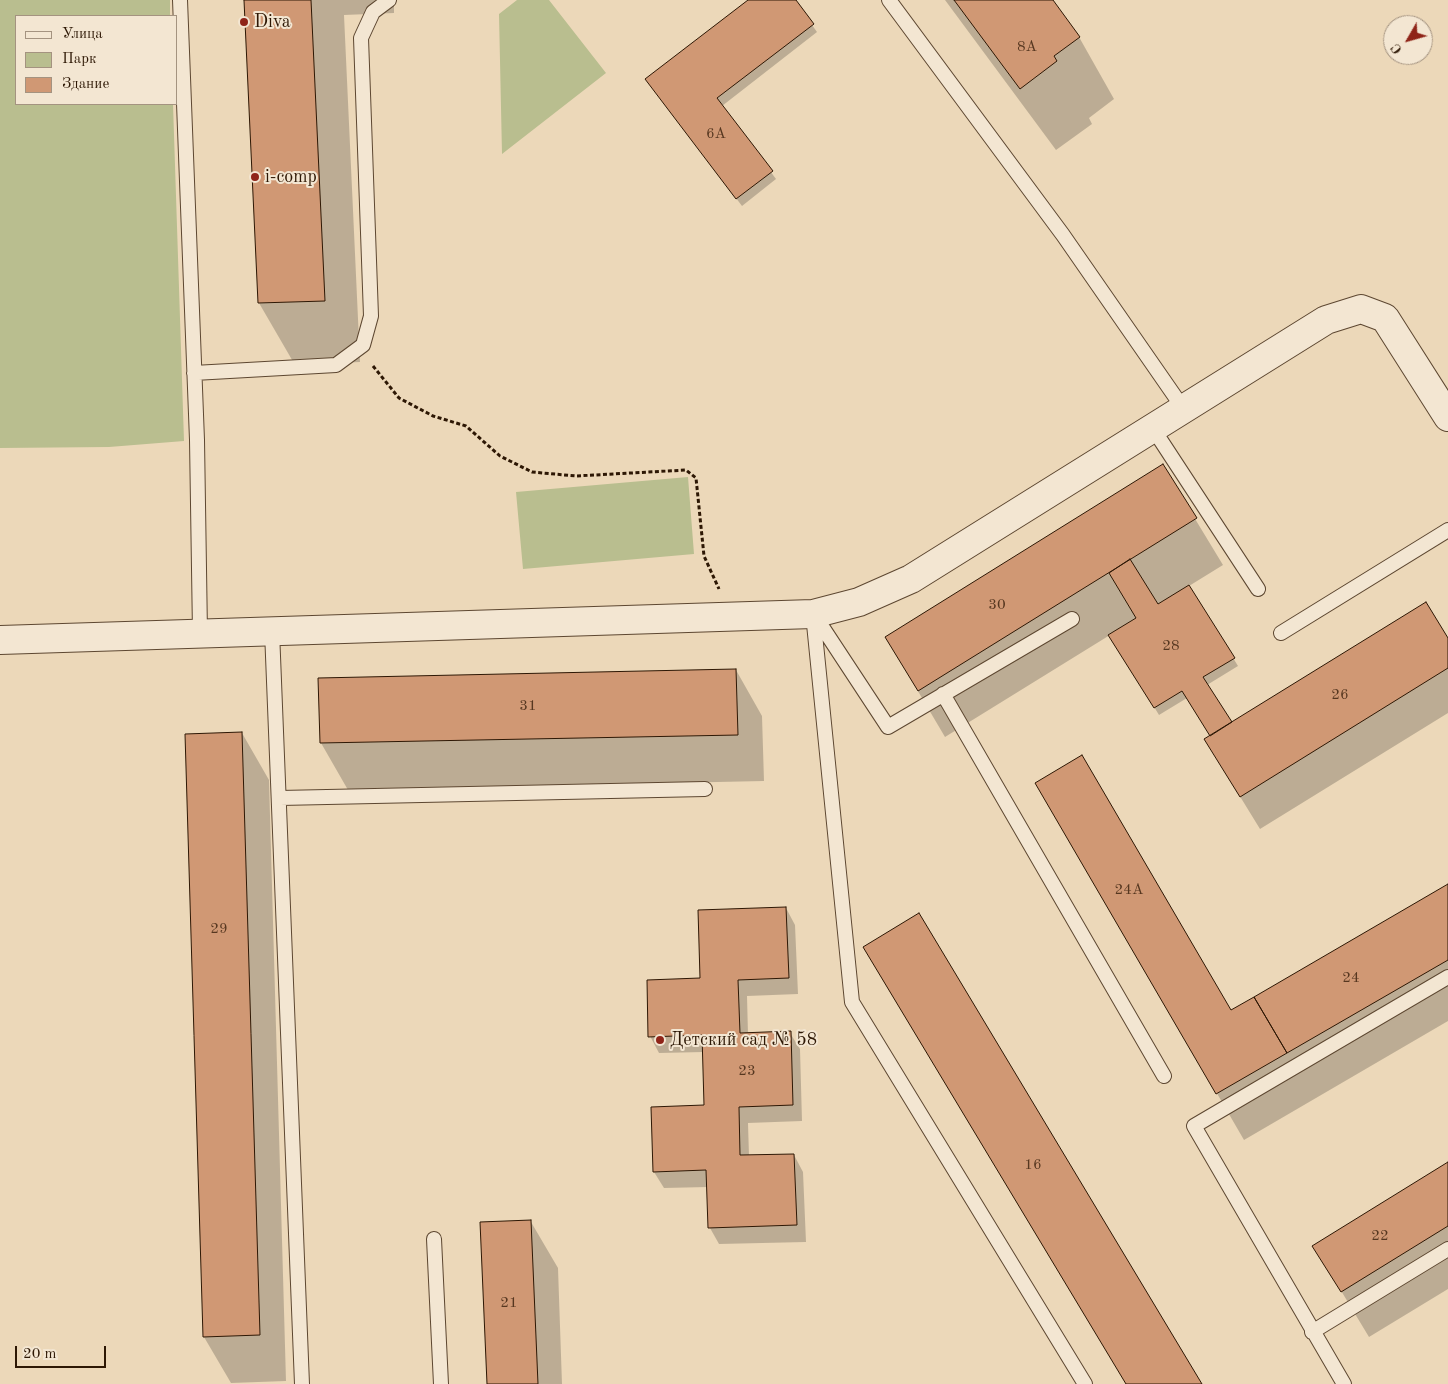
<!DOCTYPE html>
<html>
<head>
<meta charset="utf-8">
<style>
  body { margin:0 }
  #map { position:relative; width:1448px; height:1384px; overflow:hidden; background:#ecd8b9; font-family:"Old Standard TT",serif }
  canvas { display:block }
  .legend { position:absolute; left:15px; top:15px; width:162px; height:90px; box-sizing:border-box; background:#f3e6d2; border:1px solid #a49380; margin:0; padding:6px 9px; list-style:none; font-size:15px; color:#2d1704 }
  .legend li { display:flex; align-items:center; gap:10px; height:25px }
  .legend b { width:25px; border:1px solid #a49380 }
  .north { position:absolute; left:1383px; top:15px; width:50px; height:50px; box-sizing:border-box; background:#f3e6d2; border:1px solid #a49380; border-radius:50%; rotate:232deg; font-size:14px; font-weight:700; line-height:20px; text-align:center; color:#2d1704 }
  .north::after { content:''; display:block; margin:auto; width:18px; height:22px; background:#8f2418; clip-path:polygon(50% 0,100% 100%,50% 72%,0 100%) }
  .scale { position:absolute; left:15px; top:1346px; width:91px; height:22px; box-sizing:border-box; border:2px solid #2d1704; border-top:0; padding-left:6px; font-size:15px; line-height:18px; white-space:nowrap; color:#2d1704; -webkit-text-stroke:4px #f3e6d2; paint-order:stroke }
</style>
</head>
<body>
<div id="map">
<canvas width="1448" height="1384"></canvas>
<ul class="legend">
<li><b style="height:6px;background:#f3e6d2"></b>Улица</li>
<li><b style="height:14px;background:#b9be8f"></b>Парк</li>
<li><b style="height:14px;background:#d09874"></b>Здание</li>
</ul>
<div class="north">С</div>
<div class="scale">20 m</div>
</div>
<script>
const context = document.querySelector('canvas').getContext('2d');
context.lineJoin = 'round';
function fill(path, color) { context.fillStyle = color; context.fill(path, 'evenodd'); }
const poly = rows => new Path2D(rows.map(r => 'M' + r).join(''));
function strokePath(path, color, width, dash) { context.strokeStyle = color; context.lineWidth = width; context.lineCap = dash ? 'butt' : 'round'; context.setLineDash(dash || []); context.stroke(path); }
function label(font, color, halo, rows, align = 'center') {
  context.font = font + ' "Old Standard TT",serif'; context.lineWidth = 4; context.setLineDash([]); context.textBaseline = 'middle'; context.strokeStyle = halo; context.fillStyle = color; for (const [text, x, y, turn = 0] of rows) {
    context.save(); context.translate(x, y); context.rotate((+turn || 0) * Math.PI / 180); context.textAlign = isNaN(turn) ? turn : align; if (halo) context.strokeText(text, 0, 0); context.fillText(text, 0, 0); context.restore();
  }
}
fill(poly([
  [0,0,170,0,170,16,16,16,16,104,173,104,184,441,109,447,0,448],
  [517,0,549,0,606,73,502,154,499,14],
  [688,477,694,554,523,569,516,492]
]), '#b9be8f');
fill(poly([
  [245,0,394,0,394,13,344,15,360,362,295,365,259,303],
  [750,0,794,0,817,32,722,106,776,179,742,206,646,79],
  [945,0,1051,0,1079,37,1114,99,1089,118,1092,124,1056,150],
  [1163,466,1223,565,1189,586,1238,666,1207,685,1231,724,1448,640,1448,713,1260,829,1225,772,1211,737,1187,698,1159,715,1110,635,945,737,886,637],
  [736,670,762,716,764,781,348,790,321,743,319,679],
  [242,733,269,780,286,1381,231,1383,204,1337],
  [1037,783,1230,1012,1448,886,1448,1021,1244,1140],
  [786,908,795,925,798,994,747,996,748,1034,790,1033,800,1049,802,1121,748,1123,749,1156,794,1155,803,1172,806,1242,719,1244,710,1228,708,1187,664,1188,654,1172,705,1106,704,1052,659,1053,650,1036,701,980],
  [1448,1163,1448,1289,1369,1337,1314,1246],
  [531,1222,558,1268,562,1384,488,1384]
]), '#0003');
const building = poly([
  [244,0,311,0,325,301,258,303,244,0],
  [748,0,796,0,814,24,717,98,773,171,736,199,645,79,748,0],
  [954,0,1053,0,1080,37,1054,56,1057,61,1020,89,954,0],
  [1163,464,1197,518,918,691,885,637,1163,464],
  [1130,559,1158,604,1189,585,1235,658,1203,677,1232,722,1210,736,1182,691,1154,708,1108,635,1136,618,1109,573,1130,559],
  [1426,602,1448,638,1448,668,1240,797,1204,739,1426,602],
  [736,669,738,735,320,743,318,678,736,669],
  [242,732,260,1335,203,1337,185,734,242,732],
  [1082,755,1231,1010,1254,997,1287,1053,1216,1094,1035,783,1082,755],
  [1448,884,1448,960,1287,1053,1254,997,1448,884],
  [786,907,789,978,738,980,740,1033,791,1031,793,1105,739,1107,740,1155,794,1154,797,1225,708,1228,706,1170,653,1172,651,1107,704,1105,702,1035,648,1037,647,980,700,978,698,910,786,907],
  [919,913,1202,1384,1126,1384,863,947,919,913],
  [1448,1162,1448,1226,1341,1292,1312,1246,1448,1162],
  [531,1220,538,1384,487,1384,480,1222,531,1220]
]);
fill(building, '#d09874');
strokePath(building, '#2d1704', 1);
const lane = poly([
  [180,0,197,440,200,633],
  [889,0,1063,235,1183,408],
  [194,373,336,365,363,345,371,316,361,38,373,12,389,0],
  [1152,427,1258,589],
  [813,614,852,1002,1085,1384],
  [815,616,888,727,1072,619],
  [272,631,302,1384],
  [1281,633,1448,530],
  [943,694,1164,1076],
  [280,798,705,789],
  [434,1239,441,1384],
  [1312,1332,1448,1249],
  [1344,1384,1194,1126,1448,977]
]);
const street = poly([
  [0,640,813,614,859,602,911,579,1326,320,1361,309,1385,318,1448,417]
]);
strokePath(lane, '#5d4731', 16);
strokePath(street, '#5d4731', 30);
strokePath(poly([
  [373,366,399,398,433,416,466,426,500,456,532,472,576,476,686,470,696,478,704,556,719,589]
]), '#2d1704', 3, [4, 2.5]);
strokePath(lane, '#f3e6d2', 14);
strokePath(street, '#f3e6d2', 28);
for (const [x, y, r, color] of [
  [244,22,5,"#8f2418"],
  [255,177,5,"#8f2418"],
  [660,1040,5,"#8f2418"]
]) { const dot = new Path2D(); dot.arc(x, y, r, 0, 2 * Math.PI); context.fillStyle = color; context.fill(dot); strokePath(dot, '#f3e6d2', 2); }
label('15px', '#563720', null, [
  ["8А",1027,47],
  ["6А",716,134],
  ["30",997,605],
  ["28",1171,646],
  ["26",1340,695],
  ["31",528,706],
  ["24А",1129,890],
  ["29",219,929],
  ["24",1351,978],
  ["23",747,1071],
  ["16",1033,1165],
  ["22",1380,1236],
  ["21",509,1303]
]);
label('18px', '#2d1704', '#f3e6d2', [
  ["Diva",254,22],
  ["i-comp",265,177],
  ["Детский сад № 58",670,1040]
], 'left');
</script>
</body>
</html>
